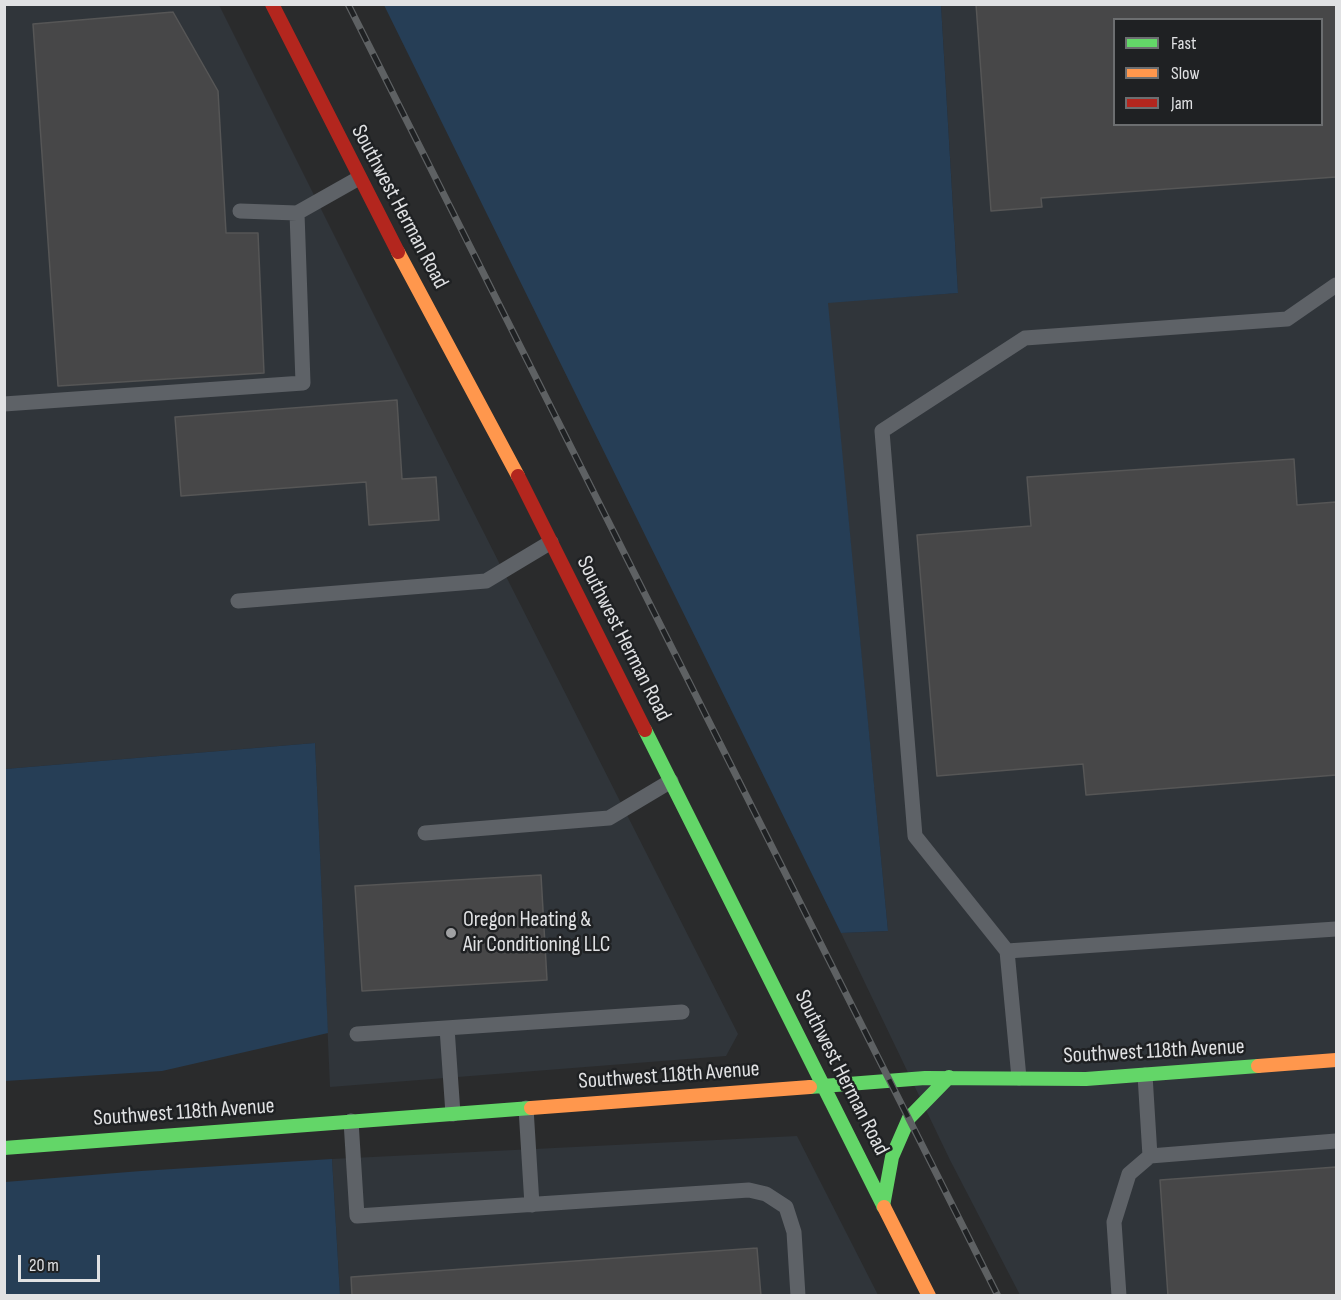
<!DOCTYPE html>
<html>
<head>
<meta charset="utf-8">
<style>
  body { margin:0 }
  #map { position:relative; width:1341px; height:1300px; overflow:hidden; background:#2a2b2c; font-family:"Sofia Sans Condensed",sans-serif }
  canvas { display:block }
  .frame { position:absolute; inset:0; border:6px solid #e0e1e3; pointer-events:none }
  .legend { position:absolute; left:1113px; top:18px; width:210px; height:108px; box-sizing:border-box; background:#1f2123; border:2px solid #6c6e70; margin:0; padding:8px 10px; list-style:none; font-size:18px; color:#e0e1e3 }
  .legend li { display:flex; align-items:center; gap:12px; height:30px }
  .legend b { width:30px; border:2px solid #6c6e70 }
  .scale { position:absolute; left:18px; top:1255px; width:82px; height:27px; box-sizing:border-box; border:3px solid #e0e1e3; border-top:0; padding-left:8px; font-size:18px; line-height:21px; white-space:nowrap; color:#e0e1e3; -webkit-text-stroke:4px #1f2123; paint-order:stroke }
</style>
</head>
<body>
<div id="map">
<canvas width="1341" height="1300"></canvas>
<div class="frame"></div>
<ul class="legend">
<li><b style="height:8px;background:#63d668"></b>Fast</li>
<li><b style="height:8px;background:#ff974d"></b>Slow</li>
<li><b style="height:8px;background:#b3261e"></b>Jam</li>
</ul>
<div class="scale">20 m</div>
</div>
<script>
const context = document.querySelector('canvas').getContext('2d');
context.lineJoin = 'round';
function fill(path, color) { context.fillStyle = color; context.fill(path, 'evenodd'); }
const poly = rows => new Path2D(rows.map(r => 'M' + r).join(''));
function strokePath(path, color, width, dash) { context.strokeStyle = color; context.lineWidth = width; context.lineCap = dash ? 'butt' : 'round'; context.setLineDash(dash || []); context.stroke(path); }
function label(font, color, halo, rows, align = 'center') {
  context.font = font + ' "Sofia Sans Condensed",sans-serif'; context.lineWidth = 5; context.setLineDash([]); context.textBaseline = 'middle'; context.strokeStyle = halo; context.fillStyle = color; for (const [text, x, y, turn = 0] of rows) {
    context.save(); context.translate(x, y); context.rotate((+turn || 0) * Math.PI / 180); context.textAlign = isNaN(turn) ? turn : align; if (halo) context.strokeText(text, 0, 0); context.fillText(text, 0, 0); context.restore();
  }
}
fill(poly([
  [5,5,219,5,408,383,738,1034,726,1056,330,1087,315,743,5,769],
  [941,5,1336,5,1336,1295,1020,1295,950,1160,841,933,888,931,827,302,958,293],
  [1114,20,1322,20,1322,124,1114,124],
  [797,1136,878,1295,340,1295,332,1159]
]), '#30353a');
fill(poly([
  [384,5,941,5,958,293,828,303,888,931,841,933],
  [315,743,328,1033,162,1071,5,1081,5,769],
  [332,1159,340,1295,5,1295,5,1182,141,1171]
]), '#263e56');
const building = poly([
  [976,4,1336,4,1336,177,1041,198,1042,207,991,211,976,4],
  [1114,20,1322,20,1322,124,1114,124,1114,20],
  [173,12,218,91,226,233,258,233,264,373,58,386,33,24,173,12],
  [397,400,402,479,436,477,439,520,369,525,366,482,181,496,175,417,397,400],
  [1294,459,1297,505,1336,502,1336,775,1086,795,1083,764,937,776,917,535,1031,526,1027,477,1294,459],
  [541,875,547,980,362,991,355,886,541,875],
  [1336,1167,1336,1296,1168,1296,1160,1180,1336,1167],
  [757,1248,761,1296,352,1296,351,1277,757,1248]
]);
fill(building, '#474748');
strokePath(building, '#565656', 1.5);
strokePath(poly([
  [240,211,297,213],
  [4,404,303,383,297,213,359,178],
  [238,601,486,581,551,542],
  [425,833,609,818,671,781],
  [1007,951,915,836,882,431,1025,338,1287,319,1336,285],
  [447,1028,453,1114],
  [357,1034,682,1012],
  [1145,1075,1150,1156],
  [1019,1078,1007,951,1336,929],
  [526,1108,532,1205],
  [351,1121,357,1216,749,1190,766,1194,786,1207,794,1232,798,1296],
  [1119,1296,1114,1222,1129,1174,1150,1156,1336,1141]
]), '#5e6267', 15);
strokePath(poly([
  [645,730,884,1207],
  [810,1087,925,1078,1086,1079,1258,1066],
  [4,1148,531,1108],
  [883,1206,892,1157,909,1118,949,1077]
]), '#63d668', 14);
strokePath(poly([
  [398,252,518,476],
  [1258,1066,1336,1060],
  [531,1108,810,1087],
  [884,1207,929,1296]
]), '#ff974d', 14);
strokePath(poly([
  [272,4,398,252],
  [518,476,645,730]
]), '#b3261e', 14);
const rail = poly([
  [348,4,998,1296]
]);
strokePath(rail, '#5e6163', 7);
strokePath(rail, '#1f2123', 4.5, [14]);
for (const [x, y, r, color] of [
  [451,933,6,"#a0a1a3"]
]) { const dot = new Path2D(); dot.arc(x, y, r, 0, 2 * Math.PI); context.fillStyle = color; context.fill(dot); strokePath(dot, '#1f2123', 2); }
label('22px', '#e0e1e3', '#1f2123', [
  ["Southwest Herman Road",399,207,62],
  ["Southwest Herman Road",623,639,63],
  ["Southwest 118th Avenue",1154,1052,-3],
  ["Southwest Herman Road",841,1073,63],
  ["Southwest 118th Avenue",669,1076,-4],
  ["Southwest 118th Avenue",184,1113,-4]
]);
label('22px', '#e0e1e3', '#1f2123', [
  ["Oregon Heating &",463,920],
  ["Air Conditioning LLC",463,945]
], 'left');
</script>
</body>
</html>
